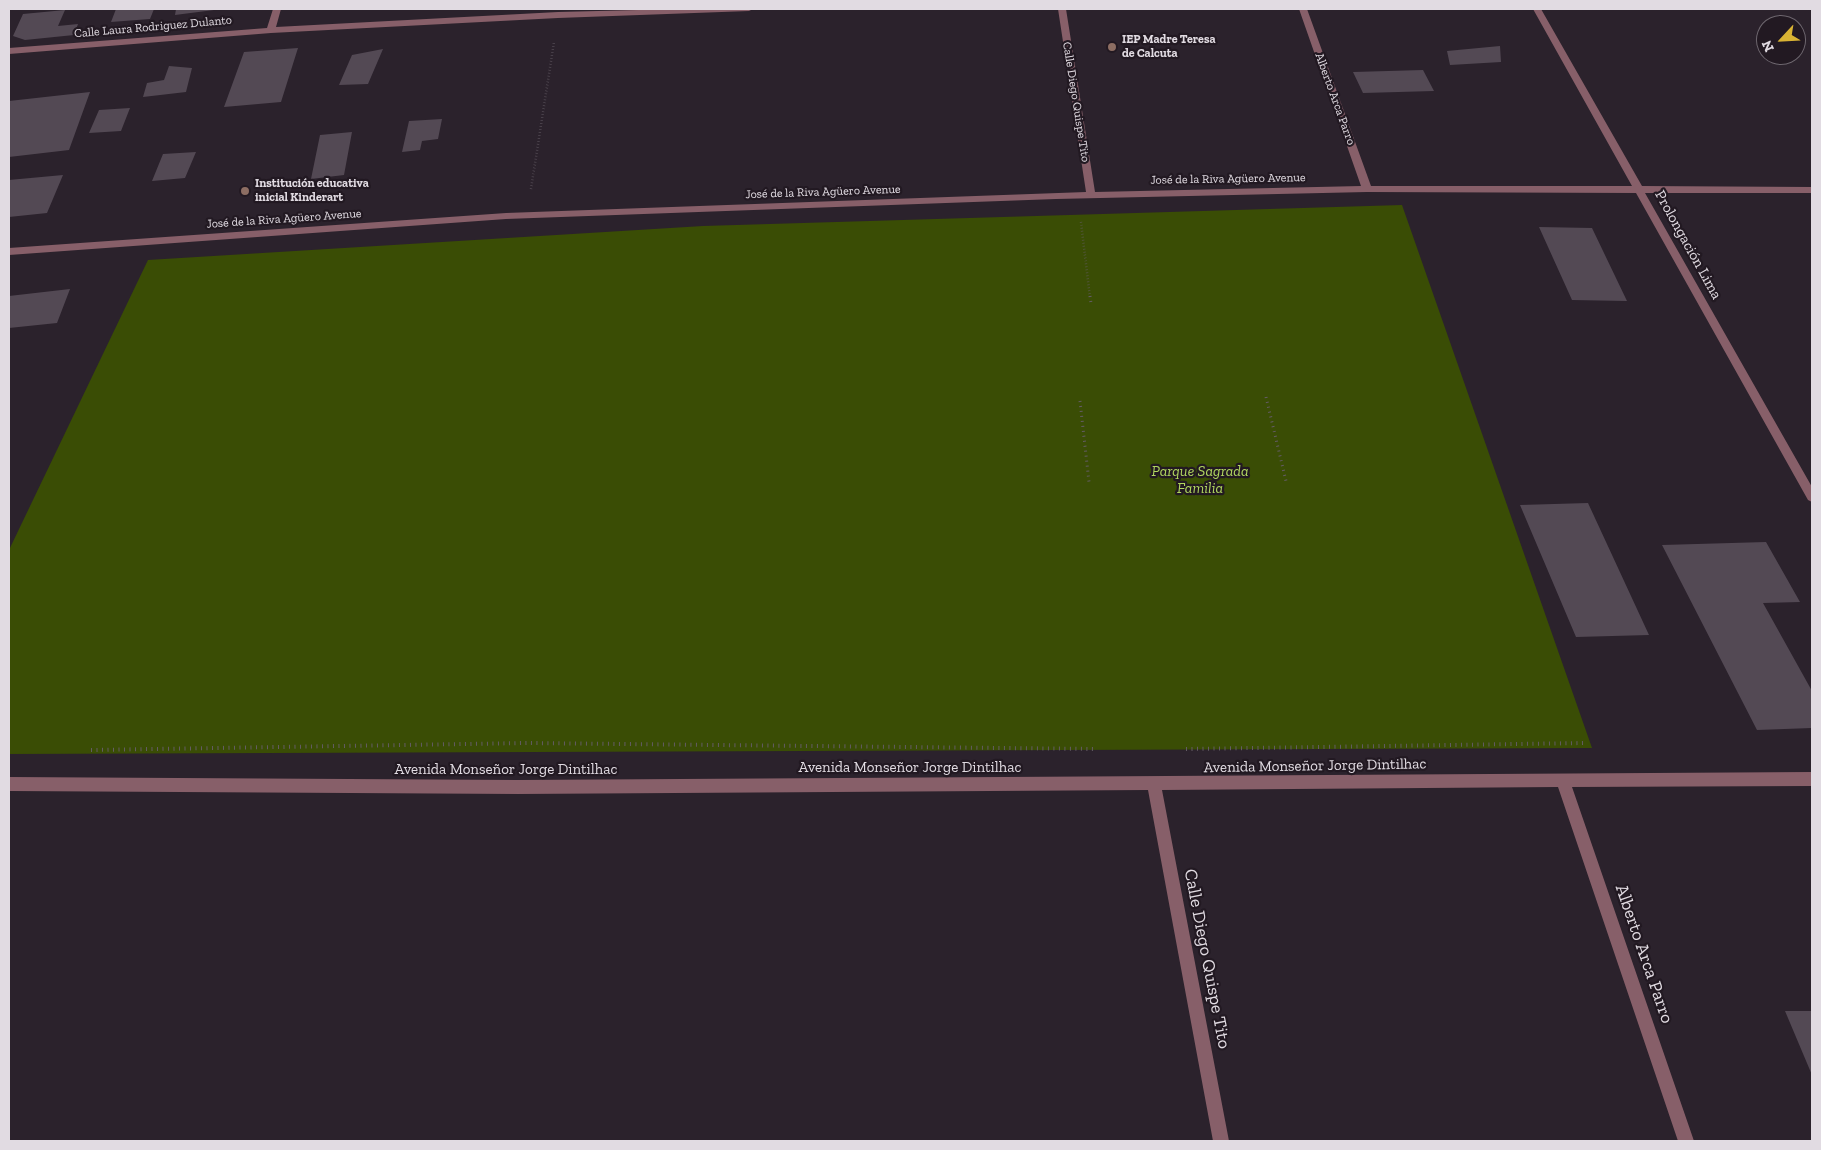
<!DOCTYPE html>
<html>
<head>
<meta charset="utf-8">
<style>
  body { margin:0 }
  #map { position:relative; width:1821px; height:1150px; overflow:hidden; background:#2b222c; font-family:"Zilla Slab",serif }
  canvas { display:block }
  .frame { position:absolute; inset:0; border:10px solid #e1dbe2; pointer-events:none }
  .north { position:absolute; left:1756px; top:15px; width:50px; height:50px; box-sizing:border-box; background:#221922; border:1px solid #6e676f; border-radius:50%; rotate:245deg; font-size:14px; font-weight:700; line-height:20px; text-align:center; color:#e1dbe2 }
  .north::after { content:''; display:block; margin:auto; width:18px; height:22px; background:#d9b334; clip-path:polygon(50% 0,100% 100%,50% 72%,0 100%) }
</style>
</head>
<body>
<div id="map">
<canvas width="1821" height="1150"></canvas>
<div class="frame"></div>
<div class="north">N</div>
</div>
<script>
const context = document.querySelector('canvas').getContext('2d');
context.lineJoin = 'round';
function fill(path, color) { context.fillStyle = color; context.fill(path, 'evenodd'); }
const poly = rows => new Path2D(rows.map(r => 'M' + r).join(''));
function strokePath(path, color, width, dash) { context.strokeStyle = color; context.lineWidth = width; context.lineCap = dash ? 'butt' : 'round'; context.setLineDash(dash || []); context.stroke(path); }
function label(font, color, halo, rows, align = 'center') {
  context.font = font + ' "Zilla Slab",serif'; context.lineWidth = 4.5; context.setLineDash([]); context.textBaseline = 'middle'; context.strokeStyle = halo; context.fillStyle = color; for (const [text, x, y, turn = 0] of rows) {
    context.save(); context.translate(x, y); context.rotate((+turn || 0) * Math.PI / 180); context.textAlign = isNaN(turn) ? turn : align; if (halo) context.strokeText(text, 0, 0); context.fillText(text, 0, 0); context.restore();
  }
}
fill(poly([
  [1402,205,1592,748,9,754,9,550,148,260,703,226]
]), '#3a4d05');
fill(poly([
  [116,9,154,9,150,19,111,22],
  [176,9,214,9,214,10,175,15],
  [65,10,58,26,78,24,74,35,25,40,13,36,23,14],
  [1500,46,1501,62,1450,65,1447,51],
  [298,48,281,102,224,107,244,52],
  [383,49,368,84,339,85,352,55],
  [169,66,192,68,186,92,143,97,147,83,164,80],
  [1423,70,1434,91,1363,93,1353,72],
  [90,92,69,150,9,157,9,101],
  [130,108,121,131,89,133,99,110],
  [442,119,438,139,422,141,420,150,402,152,409,121],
  [352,132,344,175,311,179,320,135],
  [196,152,185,178,152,181,163,154],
  [63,175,47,213,9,217,9,180],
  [1539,227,1592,228,1627,301,1572,300],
  [70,289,57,323,9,328,9,296],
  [1588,503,1649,635,1576,637,1520,505],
  [1766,542,1800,602,1763,603,1812,691,1812,728,1757,730,1662,545],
  [1785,1011,1812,1011,1812,1075]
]), '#534954');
strokePath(poly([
  [531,189,554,42],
  [1081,222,1090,298]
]), '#645c65', 2.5, [0.5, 2.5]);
strokePath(poly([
  [1090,296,1091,303],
  [1266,397,1286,481],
  [1080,401,1089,482]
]), '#645c65', 3, [1, 4]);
strokePath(poly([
  [1186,749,1585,743],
  [91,750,527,743,1097,749]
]), '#645c65', 4, [1, 4.5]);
fill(poly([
  [273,9,281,9,276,27,558,12,678,9,753,9,749,11,558,18,271,33,9,54,9,48,267,28,273,9],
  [1058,9,1066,9,1095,192,1361,186,1299,9,1307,9,1371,186,1632,186,1533,9,1541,9,1642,186,1812,187,1812,193,1645,193,1812,487,1812,502,1808,500,1636,193,1367,192,1056,199,506,219,9,255,9,248,506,213,1086,192,1058,9],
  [1812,772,1812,786,1572,787,1694,1141,1678,1141,1558,787,1162,790,1229,1141,1213,1141,1148,790,518,794,9,791,9,777,518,780,1812,772]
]), '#875f69');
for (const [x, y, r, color] of [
  [1112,47,5,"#8d6e63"],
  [245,191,5,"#8d6e63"]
]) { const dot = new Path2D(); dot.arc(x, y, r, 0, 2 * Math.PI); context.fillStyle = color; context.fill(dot); strokePath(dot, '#221922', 2); }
label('12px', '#e1dbe2', '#221922', [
  ["Calle Laura Rodriguez Dulanto",153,27,-5],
  ["Alberto Arca Parro",1335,99,70],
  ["Calle Diego Quispe Tito",1076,102,81],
  ["José de la Riva Agüero Avenue",1228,179,-1],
  ["José de la Riva Agüero Avenue",823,192,-2],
  ["José de la Riva Agüero Avenue",284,219,-4]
]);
label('bold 12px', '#e1dbe2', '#221922', [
  ["IEP Madre Teresa",1122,40],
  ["de Calcuta",1122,54],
  ["Institución educativa",255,184],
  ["inicial Kinderart",255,198]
], 'left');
label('15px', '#e1dbe2', '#221922', [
  ["Prolongación Lima",1688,245,61],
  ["Avenida Monseñor Jorge Dintilhac",1315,766,-1],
  ["Avenida Monseñor Jorge Dintilhac",910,768],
  ["Avenida Monseñor Jorge Dintilhac",506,770]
]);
label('italic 15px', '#b1d760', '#221922', [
  ["Parque Sagrada",1200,472],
  ["Familia",1200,489]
]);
label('18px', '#e1dbe2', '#221922', [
  ["Alberto Arca Parro",1644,954,71],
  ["Calle Diego Quispe Tito",1207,959,79]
]);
</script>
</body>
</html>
